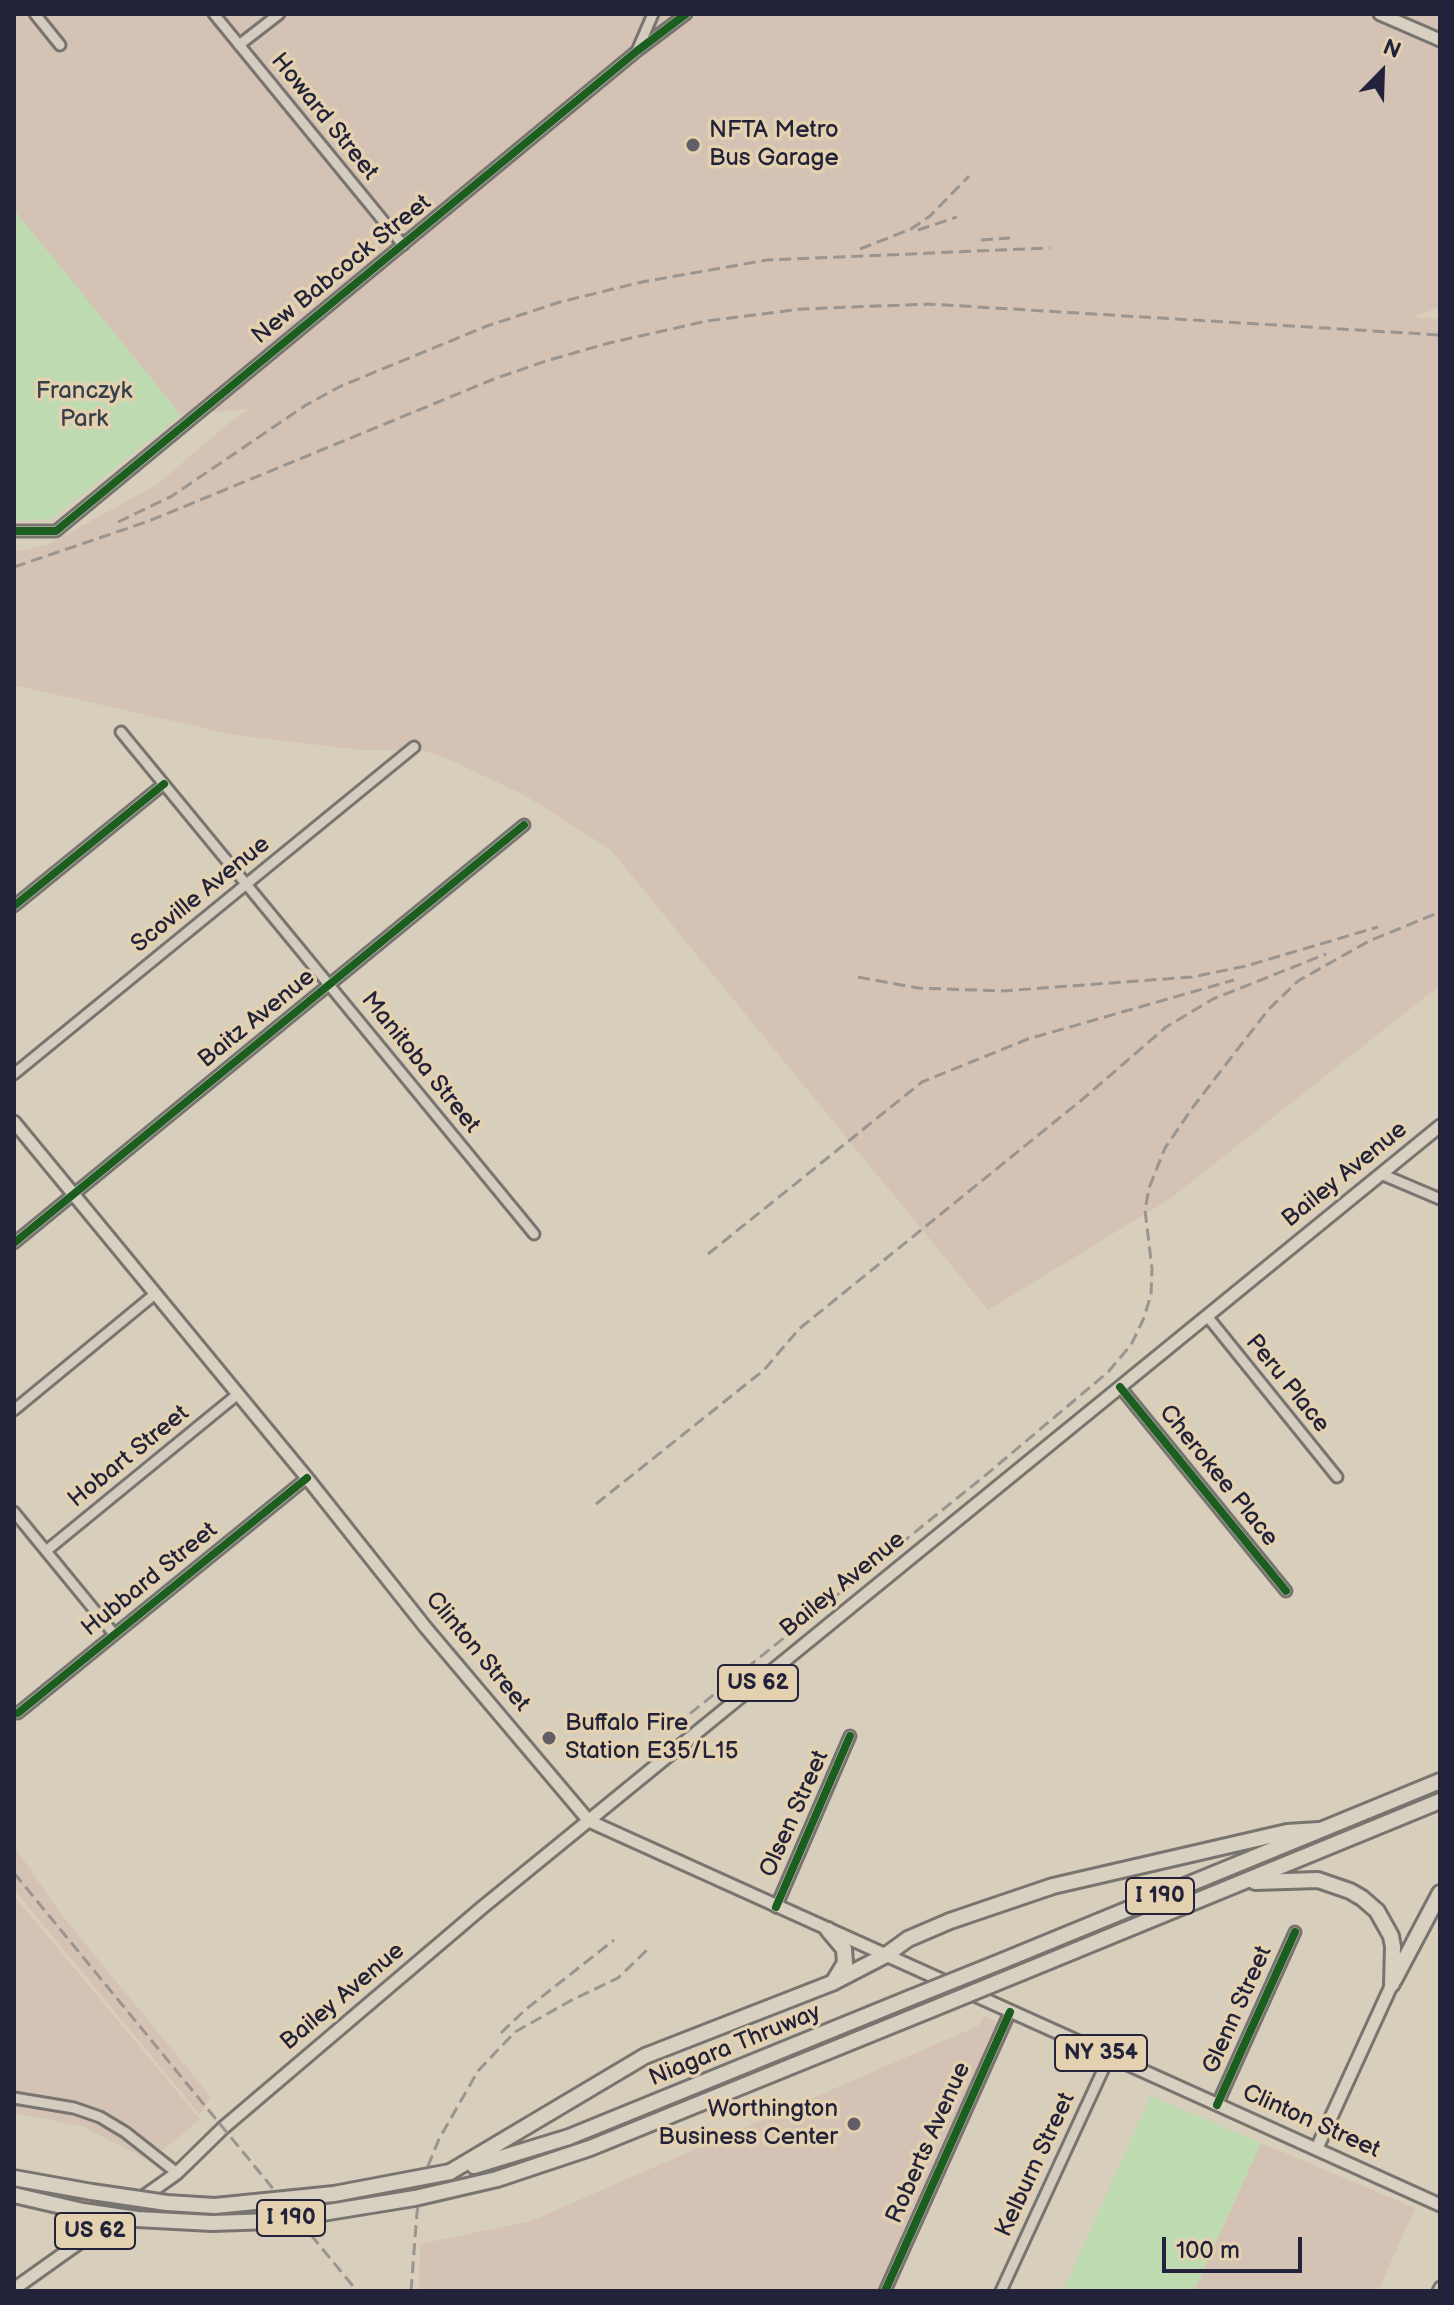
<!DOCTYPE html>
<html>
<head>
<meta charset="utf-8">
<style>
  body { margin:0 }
  #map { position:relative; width:1454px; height:2305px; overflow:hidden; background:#d7cebb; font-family:"Balsamiq Sans",sans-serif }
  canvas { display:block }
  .frame { position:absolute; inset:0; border:16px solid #22223b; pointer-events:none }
  .north { position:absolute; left:1342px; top:32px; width:80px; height:80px; -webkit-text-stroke:6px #e3d1af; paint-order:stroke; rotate:23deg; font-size:22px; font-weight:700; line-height:32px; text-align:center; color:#22223b }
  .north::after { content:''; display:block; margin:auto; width:28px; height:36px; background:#22223b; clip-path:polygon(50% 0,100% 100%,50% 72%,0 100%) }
  .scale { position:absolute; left:1162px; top:2237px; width:140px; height:36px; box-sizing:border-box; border:4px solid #22223b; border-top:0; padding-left:10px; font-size:24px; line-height:28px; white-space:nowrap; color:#22223b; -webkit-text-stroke:6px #e3d1af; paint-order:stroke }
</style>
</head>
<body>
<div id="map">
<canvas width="1454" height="2305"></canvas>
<div class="frame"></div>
<div class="north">N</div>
<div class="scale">100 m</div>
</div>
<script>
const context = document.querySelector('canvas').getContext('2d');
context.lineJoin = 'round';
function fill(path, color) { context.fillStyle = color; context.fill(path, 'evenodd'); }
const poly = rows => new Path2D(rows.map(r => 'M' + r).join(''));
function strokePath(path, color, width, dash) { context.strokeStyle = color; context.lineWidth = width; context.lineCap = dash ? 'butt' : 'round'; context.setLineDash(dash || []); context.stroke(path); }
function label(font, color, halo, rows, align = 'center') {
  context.font = font + ' "Balsamiq Sans",sans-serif'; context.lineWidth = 7; context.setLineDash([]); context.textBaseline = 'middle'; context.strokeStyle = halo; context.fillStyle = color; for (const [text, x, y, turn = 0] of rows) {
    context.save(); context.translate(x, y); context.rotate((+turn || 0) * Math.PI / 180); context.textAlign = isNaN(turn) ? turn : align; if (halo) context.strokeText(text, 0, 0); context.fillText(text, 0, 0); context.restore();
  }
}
fill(poly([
  [14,14,1440,14,1440,307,1413,317,1440,319,1440,985,1171,1198,988,1310,610,849,526,796,446,758,414,747,396,750,362,750,235,735,14,685,14,552,47,545,158,484,224,427,249,409,181,415,14,210],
  [14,1846,60,1913,211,2097,200,2115,14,1889],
  [14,1896,200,2119,150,2161,82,2126,14,2113],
  [985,2016,998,2023,878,2291,419,2291,420,2244,531,2221,978,2026],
  [1261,2143,1415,2208,1378,2291,1194,2291]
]), '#d4c2b4');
fill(poly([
  [14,210,181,415,51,519,14,521],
  [1151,2096,1261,2143,1194,2291,1063,2291]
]), '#bddab1');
const minor = poly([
  [35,14,60,45],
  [214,14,403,245],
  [239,45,279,14],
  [637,51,653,14],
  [14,531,56,531,637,51,686,14],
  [121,732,534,1234],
  [14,906,164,784],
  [14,1074,414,747],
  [1381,1174,1440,1199],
  [14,1243,524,825],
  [1207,1316,1337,1477],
  [1120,1387,1286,1591],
  [14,1410,155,1294],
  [14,1512,114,1634],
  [46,1551,238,1394],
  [18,1713,307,1478],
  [776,1907,850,1736],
  [14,2098,74,2108,100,2117,125,2132,177,2173],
  [1217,2105,1295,1932],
  [885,2291,1010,2012],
  [1001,2291,1109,2057],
  [1438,2291,1440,2287]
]);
const major = poly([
  [1380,14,1440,40],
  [14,1122,307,1478,426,1628,589,1821,1440,2205],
  [1317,2148,1392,1984],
  [14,2289,177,2173,223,2128,484,1906,1440,1126]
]);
const highway = poly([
  [1255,1882,1318,1880,1350,1891,1362,1898,1377,1911,1391,1936,1393,1947,1392,1984],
  [828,1930,844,1949,845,1963,834,1981],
  [1002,1961,1440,1781],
  [1023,1972,1440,1801],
  [1394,1980,1440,1893],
  [474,2166,569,2137,910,1998],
  [450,2172,645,2056,832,1983,886,1955,908,1939,950,1921,1053,1886,1287,1832,1319,1830],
  [14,2178,92,2192],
  [497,2179,590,2148,930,2010],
  [14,2195,83,2211]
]);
strokePath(minor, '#787470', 15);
strokePath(major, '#787470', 17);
strokePath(highway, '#787470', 20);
strokePath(minor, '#d3ccbf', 9);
strokePath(major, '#d8d0c0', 11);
strokePath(highway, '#d8d0c0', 14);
strokePath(poly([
  [918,230,957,217],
  [981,240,1010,238],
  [860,249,911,229,930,216,969,176],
  [118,522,172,496,306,405,341,386,487,326,560,302,642,282,767,260,1050,248],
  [14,567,149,521,494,379,546,361,609,343,707,321,802,309,929,304,1440,335],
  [858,977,918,988,1002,991,1192,977,1246,966,1378,927],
  [708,1254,922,1082,1028,1039,1234,980],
  [596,1504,764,1370,799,1329,1084,1098,1166,1027,1213,999,1326,954],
  [676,1725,987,1474,1108,1372,1131,1345,1143,1320,1151,1295,1152,1269,1145,1210,1149,1188,1165,1148,1193,1107,1268,1010,1298,981,1369,941,1440,912],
  [14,1873,357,2291],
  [501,2033,525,2010,614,1940],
  [411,2291,417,2212,426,2171,439,2139,478,2071,515,2032,570,2001,618,1978,647,1950]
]), '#9a9590', 3, [12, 6]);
const highwayBridge = poly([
  [910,1998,1002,1961],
  [930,2010,1023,1972],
  [92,2192,167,2203,215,2206,334,2194,450,2172],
  [83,2211,137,2219,212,2223,273,2221,415,2198,497,2179]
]);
strokePath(highwayBridge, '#787470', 20, []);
strokePath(highwayBridge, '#d8d0c0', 14);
strokePath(poly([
  [14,531,56,531,637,51,686,14],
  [14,906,164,784],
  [14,1243,524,825],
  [1120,1387,1286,1591],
  [18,1713,307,1478],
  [776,1907,850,1736],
  [1217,2105,1295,1932],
  [885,2291,1010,2012]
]), '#1b5e20', 8);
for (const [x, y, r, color] of [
  [693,145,8,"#615e68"],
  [549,1738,8,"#615e68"],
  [854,2124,8,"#615e68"]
]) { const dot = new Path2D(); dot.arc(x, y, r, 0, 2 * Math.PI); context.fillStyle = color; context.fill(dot); strokePath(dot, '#e3d1af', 3); }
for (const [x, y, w] of [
  [758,1683,80],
  [1160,1896,68],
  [1101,2053,92],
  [291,2218,68],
  [95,2231,80]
]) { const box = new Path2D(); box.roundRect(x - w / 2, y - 18, w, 36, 6); context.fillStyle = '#e3d1af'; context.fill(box); strokePath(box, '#22223b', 2); }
label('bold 22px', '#22223b', null, [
  ["US 62",758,1683],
  ["I 190",1160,1896],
  ["NY 354",1101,2053],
  ["I 190",291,2218],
  ["US 62",95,2231]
]);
label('24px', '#22223b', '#e3d1af', [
  ["Howard Street",324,117,51],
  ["New Babcock Street",342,270,-39],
  ["Scoville Avenue",201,895,-39],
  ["Baitz Avenue",257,1019,-39],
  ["Manitoba Street",420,1063,51],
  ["Bailey Avenue",1345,1175,-39],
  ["Peru Place",1287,1384,51],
  ["Hobart Street",129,1457,-39],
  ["Cherokee Place",1218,1476,51],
  ["Hubbard Street",150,1580,-39],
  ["Bailey Avenue",843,1585,-39],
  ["Clinton Street",477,1652,50],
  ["Olsen Street",795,1814,-66],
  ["Bailey Avenue",343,1997,-40],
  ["Glenn Street",1238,2010,-66],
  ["Niagara Thruway",735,2046,-22],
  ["Clinton Street",1311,2122,24],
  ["Roberts Avenue",929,2143,-66],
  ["Kelburn Street",1036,2165,-65]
]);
label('24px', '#22223b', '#e3d1af', [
  ["NFTA Metro",709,131],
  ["Bus Garage",709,159],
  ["Buffalo Fire",565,1724],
  ["Station E35/L15",565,1752],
  ["Worthington",838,2110,"right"],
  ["Business Center",838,2138,"right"]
], 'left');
label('24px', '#363f4c', '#e3d1af', [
  ["Franczyk",84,392],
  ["Park",84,420]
]);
</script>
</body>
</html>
